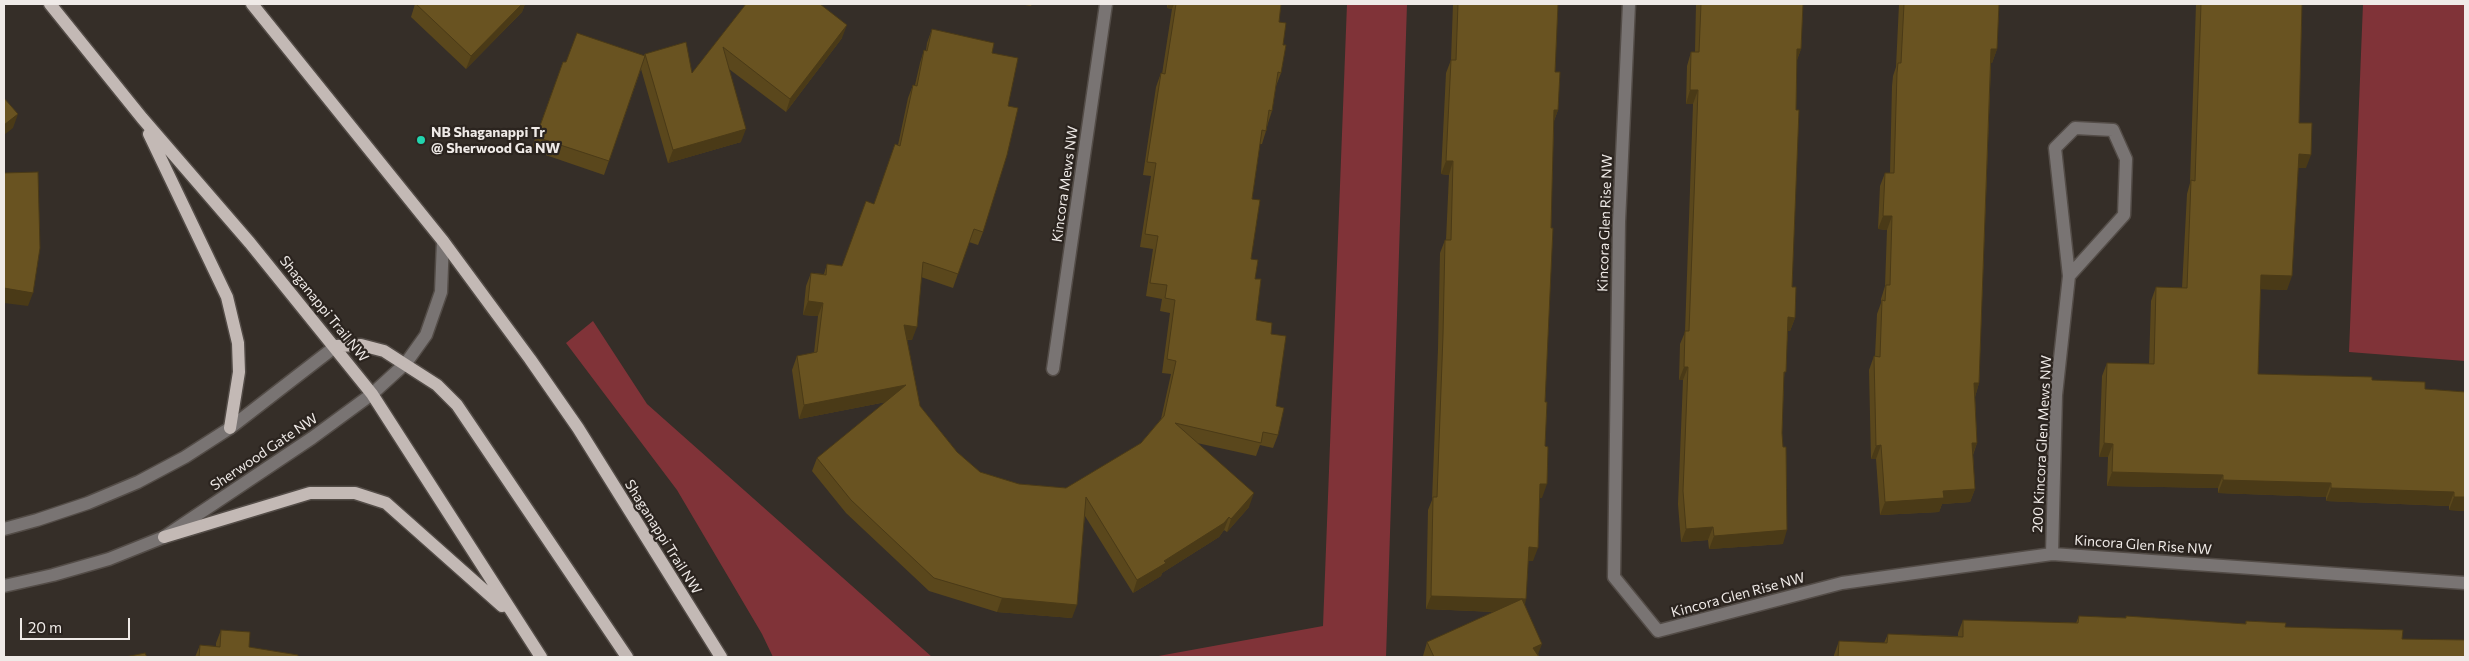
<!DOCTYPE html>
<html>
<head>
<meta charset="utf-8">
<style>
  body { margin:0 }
  #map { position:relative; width:2469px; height:661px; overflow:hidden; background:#352e28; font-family:Commissioner,sans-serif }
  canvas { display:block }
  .frame { position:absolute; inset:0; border:5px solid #efeae7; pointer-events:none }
  .scale { position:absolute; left:20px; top:618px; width:110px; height:22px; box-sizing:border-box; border:2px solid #efeae7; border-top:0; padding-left:6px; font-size:15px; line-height:18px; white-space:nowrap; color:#efeae7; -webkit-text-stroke:4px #2b241f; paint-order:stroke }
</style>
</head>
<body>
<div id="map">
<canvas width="2469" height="661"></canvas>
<div class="frame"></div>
<div class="scale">20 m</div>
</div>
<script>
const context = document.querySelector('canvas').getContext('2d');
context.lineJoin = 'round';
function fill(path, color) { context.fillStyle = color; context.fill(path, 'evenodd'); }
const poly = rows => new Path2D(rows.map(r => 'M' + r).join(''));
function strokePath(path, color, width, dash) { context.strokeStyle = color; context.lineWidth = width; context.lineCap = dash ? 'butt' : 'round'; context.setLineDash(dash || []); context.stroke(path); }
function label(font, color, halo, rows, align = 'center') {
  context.font = font + ' Commissioner,sans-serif'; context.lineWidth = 4.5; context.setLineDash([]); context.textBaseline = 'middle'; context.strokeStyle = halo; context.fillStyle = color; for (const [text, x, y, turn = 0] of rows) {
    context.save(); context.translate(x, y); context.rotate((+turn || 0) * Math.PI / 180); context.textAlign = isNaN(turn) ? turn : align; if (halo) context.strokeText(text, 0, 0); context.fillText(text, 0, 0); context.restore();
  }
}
fill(poly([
  [1347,4,1407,4,1386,657,1153,657,1323,626],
  [2363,4,2465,4,2465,361,2349,352],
  [593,321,647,404,932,657,773,657,762,634,677,490,566,343]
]), '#803338');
const minor = poly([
  [1629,4,1619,222,1614,577,1658,631,1842,583,2052,554,2465,583],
  [1053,369,1106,4],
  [4,529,37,520,88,503,138,482,185,457,230,428,336,346],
  [2052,554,2056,395,2069,276,2055,148,2075,128,2113,130,2126,159,2124,215,2069,276],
  [4,586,53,575,109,559,164,537,312,438,372,394,406,363,426,335,441,292,443,241]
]);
const major = poly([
  [50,4,142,118,250,243,372,394,541,657],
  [252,4,443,241,530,359,578,428,721,657],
  [149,134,227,297,238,343,239,372,230,428],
  [336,346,361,345,384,351,437,385,457,405,627,657],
  [164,537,310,493,355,493,386,503,502,606]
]);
strokePath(minor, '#534c47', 15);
strokePath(major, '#534c47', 15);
strokePath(minor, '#797473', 12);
strokePath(major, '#c3b9b5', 12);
fill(poly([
  [415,4,525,4,522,12,466,69,411,17],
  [746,4,842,38,786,112,729,69,741,142,668,163,641,69,604,175,531,150,563,62,566,62,644,55,645,54,692,73],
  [1019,4,1032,4,1031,6],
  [1167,4,1281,4,1279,22,1283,45,1281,73,1276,86,1272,111,1268,123,1266,131,1262,144,1260,144,1252,199,1251,259,1255,279,1256,320,1271,334,1278,435,1273,448,1260,445,1256,456,1197,443,1249,507,1227,532,1224,530,1219,537,1162,573,1161,576,1133,593,1085,516,1072,618,997,612,929,591,846,513,812,471,817,458,886,402,799,419,792,370,797,356,814,353,818,316,803,315,806,286,811,273,824,274,827,264,842,266,874,204,898,145,908,98,913,85,915,85,920,63,924,50,926,50,927,43,932,29,992,53,1008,106,983,232,978,245,969,242,953,288,921,277,912,340,907,340,920,406,957,452,980,472,1019,484,1066,488,1141,443,1161,419,1171,374,1162,373,1170,313,1160,311,1162,299,1146,296,1153,249,1140,247,1151,176,1143,175,1156,87,1161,73,1162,74,1172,9,1167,8],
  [1453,4,1558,4,1555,72,1558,110,1554,121,1545,402,1542,498,1539,498,1533,561,1528,561,1525,605,1539,657,1423,657,1423,656,1427,642,1495,612,1426,609,1428,510,1432,500,1438,349,1440,253,1445,240,1446,240,1449,175,1441,174,1446,73,1451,60],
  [1696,4,1803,4,1801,49,1797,60,1792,287,1795,318,1790,331,1788,331,1784,378,1782,433,1783,544,1709,549,1708,540,1681,542,1678,504,1683,380,1679,380,1680,344,1685,332,1693,104,1686,104,1687,66,1691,52,1695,52],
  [1899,4,1999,4,1997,49,1992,63,1991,63,1979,383,1975,397,1977,443,1973,455,1975,489,1970,502,1942,504,1939,512,1880,515,1876,459,1871,459,1869,370,1874,356,1875,356,1877,314,1881,303,1881,299,1885,286,1887,230,1878,229,1880,186,1885,173,1890,173,1892,86,1893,76,1896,67],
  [2196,4,2302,4,2299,123,2306,168,2298,168,2287,290,2260,289,2258,374,2372,380,2425,389,2465,392,2465,511,2449,510,2449,506,2326,501,2326,497,2218,493,2218,488,2107,486,2108,457,2099,457,2102,376,2107,363,2149,364,2151,301,2156,287,2182,288,2187,194,2190,183],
  [2079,616,2126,618,2126,616,2245,624,2246,621,2285,627,2402,639,2465,657,1834,657,1834,655,1839,641,1884,643,1888,634,1958,636,1958,633,1963,620,2076,623],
  [221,630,249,647,298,657,195,657,200,645,216,646,216,643]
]), '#5a471c');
fill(poly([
  [522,4,525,4,522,12,466,69,471,56],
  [1168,4,1174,4,1172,9,1167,8],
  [847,25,842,38,786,112,790,99],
  [1797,49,1801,49,1796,62],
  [1991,49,1997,49,1992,63,1986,63],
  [1690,90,1698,90,1693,104,1686,104],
  [1554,110,1558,110,1553,123],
  [18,114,13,128,4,135,4,125],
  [746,129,741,142,668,163,673,150],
  [2299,154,2311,155,2306,168,2294,168],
  [1446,161,1453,161,1449,175,1441,174],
  [1883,216,1892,216,1887,230,1878,229],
  [2261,275,2292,276,2287,290,2256,289],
  [4,288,33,293,28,306,4,303],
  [808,301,823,303,818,316,803,315],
  [1788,317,1795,318,1790,331,1783,331],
  [904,325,917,327,912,340,899,339],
  [1684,367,1688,367,1683,380,1679,380],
  [1974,383,1979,383,1975,397],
  [906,385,901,399,799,419,804,405],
  [1972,443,1977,443,1972,456],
  [2104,443,2113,444,2108,457,2099,457],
  [1881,445,1876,459,1871,459,1876,446],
  [2112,472,2223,475,2218,488,2107,486],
  [2223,480,2331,483,2326,497,2218,493],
  [1540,484,1547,484,1542,498,1535,498],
  [2331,488,2454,492,2449,506,2326,501],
  [1975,489,1970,502,1942,504,1939,512,1880,515,1885,502,1943,491],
  [1254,493,1249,507,1227,532,1231,519],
  [2454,497,2465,497,2465,511,2449,510],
  [1229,517,1224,530,1219,537,1162,573,1161,576,1133,593,1137,580],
  [1713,527,1708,540,1681,542,1686,529],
  [1787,530,1783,544,1709,549,1714,536],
  [1529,547,1538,548,1533,561,1524,561],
  [1431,596,1526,599,1522,613,1426,609],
  [1002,598,1077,605,1072,618,997,612],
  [1542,644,1537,657,1533,648]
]), '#4a3a17');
const building = poly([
  [416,4,522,4,471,56,416,4],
  [746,4,820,4,847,25,790,99,723,47,746,129,673,150,645,54,686,42,692,73,746,4],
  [1176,4,1281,4,1279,22,1286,23,1283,45,1286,45,1281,73,1278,72,1272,111,1269,110,1266,131,1262,130,1252,199,1260,200,1251,259,1258,260,1255,279,1261,279,1256,320,1272,323,1271,334,1286,336,1276,406,1284,408,1278,435,1263,432,1261,443,1175,423,1254,493,1231,519,1229,517,1224,523,1164,561,1166,563,1137,580,1086,497,1077,605,1002,598,934,578,851,500,817,458,906,385,804,405,797,356,817,352,823,303,808,301,811,273,826,275,827,264,842,266,866,201,874,204,895,144,900,146,913,85,917,86,924,50,927,51,932,29,994,43,992,53,1018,58,1008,106,1018,108,1007,155,983,232,974,229,958,274,923,262,917,327,904,325,920,406,957,452,980,472,1019,484,1066,488,1141,443,1164,416,1176,361,1167,359,1175,300,1165,298,1167,285,1150,283,1158,236,1145,234,1156,163,1147,162,1161,73,1165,74,1176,4],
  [1458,4,1558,4,1555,72,1560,72,1558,110,1554,110,1551,228,1553,228,1545,402,1547,402,1545,446,1548,447,1547,484,1540,484,1538,548,1529,547,1526,599,1431,596,1433,497,1437,497,1443,335,1445,240,1451,240,1453,161,1446,161,1451,60,1456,60,1458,4],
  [1701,4,1803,4,1801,49,1797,49,1796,110,1799,110,1792,287,1796,287,1795,318,1788,317,1786,372,1784,372,1782,433,1783,447,1786,447,1787,530,1714,536,1713,527,1686,529,1683,491,1688,367,1684,367,1685,331,1689,331,1698,90,1690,90,1691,52,1699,52,1701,4],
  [1904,4,1999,4,1997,49,1991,49,1979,383,1974,383,1977,443,1972,443,1975,489,1943,491,1944,498,1885,502,1881,445,1876,446,1874,356,1880,357,1882,300,1885,301,1886,285,1890,285,1892,216,1883,216,1885,173,1894,173,1897,73,1898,63,1901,63,1904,4],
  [2201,4,2302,4,2299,123,2312,123,2311,155,2299,154,2292,276,2261,275,2258,374,2372,377,2372,380,2425,382,2425,389,2465,392,2465,497,2454,497,2454,492,2331,488,2331,483,2223,480,2223,475,2112,472,2113,444,2104,443,2107,363,2154,364,2156,287,2187,288,2191,180,2195,181,2201,4],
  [577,33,645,56,609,161,536,137,563,62,566,62,577,33],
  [4,98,18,114,4,125,4,98],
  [38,172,40,248,33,293,4,288,4,173,38,172],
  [1522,599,1542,644,1533,648,1539,657,1434,657,1427,642,1522,599],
  [2079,616,2126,618,2126,616,2246,624,2246,621,2286,623,2285,627,2403,630,2402,639,2465,640,2465,657,1838,657,1839,641,1887,643,1888,634,1963,637,1963,620,2078,623,2079,616],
  [221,630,250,632,249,647,298,655,298,657,199,657,200,645,220,647,221,630],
  [145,653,147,657,125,657,145,653]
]);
fill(building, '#695321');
strokePath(building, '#4a3a17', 1);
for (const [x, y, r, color] of [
  [421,140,5,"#22d5af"]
]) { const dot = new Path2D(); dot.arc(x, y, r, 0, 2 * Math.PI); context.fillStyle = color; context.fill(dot); strokePath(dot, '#2b241f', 2); }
label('bold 14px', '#efeae7', '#2b241f', [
  ["NB Shaganappi Tr",431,132],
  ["@ Sherwood Ga NW",431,148]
], 'left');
label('14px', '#efeae7', '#2b241f', [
  ["Kincora Mews NW",1065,184,-82],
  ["Kincora Glen Rise NW",1605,223,-88],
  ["Shaganappi Trail NW",324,309,51],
  ["200 Kincora Glen Mews NW",2042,444,-87],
  ["Sherwood Gate NW",264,452,-34],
  ["Shaganappi Trail NW",663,537,58],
  ["Kincora Glen Rise NW",2143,545,4],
  ["Kincora Glen Rise NW",1738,595,-15]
]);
</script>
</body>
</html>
